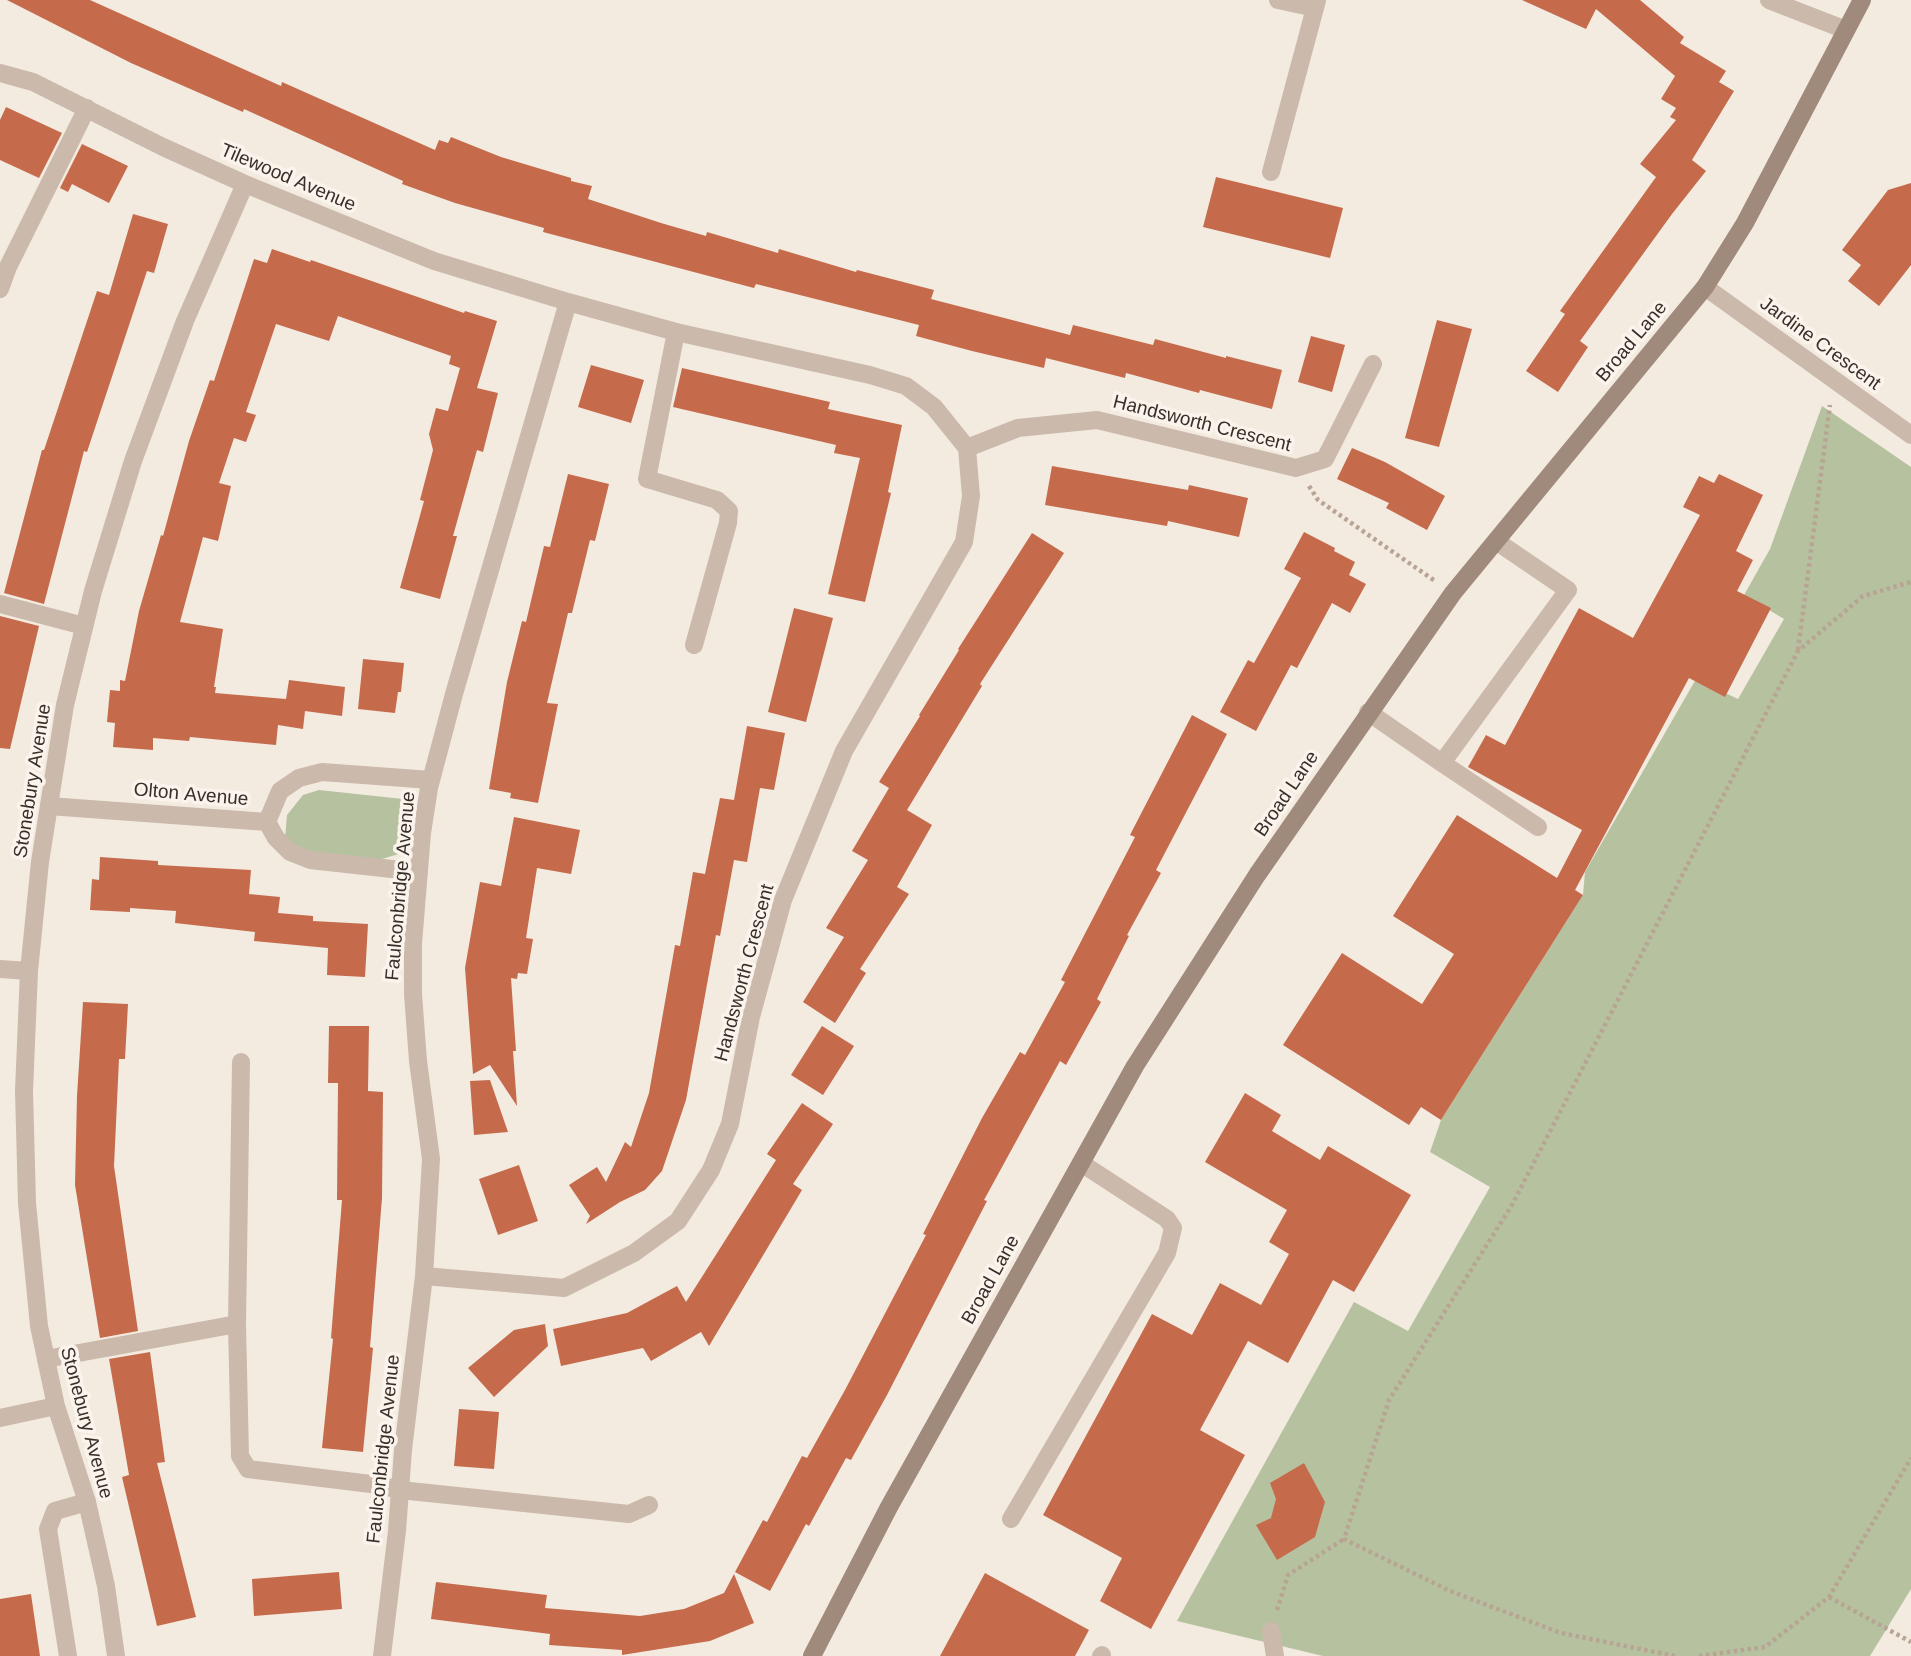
<!DOCTYPE html>
<html>
<head>
<meta charset="utf-8">
<style>
  body { margin:0 }
  canvas { display:block; background:#f3eae0 }
</style>
</head>
<body>
<canvas width="1911" height="1656"></canvas>
<script>
const context = document.querySelector('canvas').getContext('2d');
context.lineJoin = 'round';
function fill(path, color) { context.fillStyle = color; context.fill(path, 'evenodd'); }
const poly = rows => new Path2D(rows.map(r => 'M' + r).join(''));
function strokePath(path, color, width, dash) { context.strokeStyle = color; context.lineWidth = width; context.lineCap = dash ? 'butt' : 'round'; context.setLineDash(dash || []); context.stroke(path); }
function label(font, color, halo, rows, align = 'center') {
  context.font = font + ' Helvetica,sans-serif'; context.lineWidth = 7; context.setLineDash([]); context.textBaseline = 'middle'; context.strokeStyle = halo; context.fillStyle = color; for (const [text, x, y, turn = 0] of rows) {
    context.save(); context.translate(x, y); context.rotate((+turn || 0) * Math.PI / 180); context.textAlign = isNaN(turn) ? turn : align; if (halo) context.strokeText(text, 0, 0); context.fillText(text, 0, 0); context.restore();
  }
}
fill(poly([
  [1822,406,1911,467,1911,1589,1870,1656,1323,1656,1177,1621,1354,1302,1408,1331,1490,1187,1430,1152,1441,1120,1583,895,1585,872,1696,679,1738,699,1784,619,1744,595,1770,549],
  [319,790,403,799,415,816,414,835,402,853,382,859,334,859,307,853,285,838,287,815,303,795]
]), '#b6c29f');
fill(poly([
  [7,0,90,0,281,86,282,82,435,150,439,140,448,143,451,137,501,157,571,178,571,181,592,186,588,199,661,223,706,236,707,232,778,253,779,249,856,272,857,270,934,290,931,299,1070,335,1073,325,1153,345,1155,339,1226,358,1226,356,1282,370,1272,409,1200,390,1199,393,1126,373,1125,378,1046,358,1044,368,972,351,916,336,919,325,756,284,754,288,543,232,544,228,455,203,402,184,403,181,244,109,243,112,131,63],
  [1522,0,1640,0,1684,37,1680,43,1726,71,1719,82,1734,91,1692,160,1706,171,1672,214,1580,341,1588,347,1558,392,1526,371,1565,314,1560,311,1656,177,1640,164,1676,120,1670,117,1676,108,1661,99,1675,76,1596,9,1586,29],
  [6,107,62,133,39,178,0,160,0,120],
  [82,144,128,166,109,203,72,184,68,192,60,188],
  [1216,177,1343,208,1330,258,1203,227],
  [1911,183,1911,265,1879,306,1848,281,1861,265,1842,250,1888,190],
  [133,214,168,224,154,273,147,271,87,452,84,451,44,604,4,593,42,450,44,450,97,291,109,295],
  [272,249,310,262,311,260,464,313,465,311,497,321,477,388,498,393,483,452,477,450,453,536,457,536,440,599,400,588,424,501,420,500,433,450,429,434,436,408,448,411,460,368,449,364,451,356,338,316,329,341,276,324,246,412,256,415,246,442,234,438,219,483,231,486,218,541,203,537,180,622,223,629,214,687,216,687,215,693,286,699,289,680,345,687,342,716,305,711,303,729,278,725,276,745,190,737,189,741,153,738,153,750,113,747,115,723,107,722,110,690,120,691,120,680,125,681,139,611,161,535,163,536,189,441,210,380,214,381,254,259,267,263],
  [1437,320,1472,329,1439,447,1405,438],
  [1311,336,1345,345,1332,392,1298,382],
  [591,365,644,380,631,423,578,407],
  [682,368,830,402,828,409,902,425,888,492,891,493,865,602,828,594,860,458,834,453,836,445,673,407],
  [1352,448,1385,462,1445,496,1427,530,1386,508,1389,503,1337,479],
  [1052,466,1188,490,1189,485,1248,498,1239,537,1168,521,1167,526,1045,505],
  [568,474,609,484,595,541,590,540,572,613,568,613,547,703,558,704,538,803,510,798,511,793,489,789,507,682,522,621,526,622,544,546,550,547],
  [1719,474,1763,495,1736,551,1753,560,1737,591,1771,608,1725,697,1689,678,1575,890,1583,895,1441,1120,1421,1107,1409,1125,1283,1045,1342,953,1422,1004,1454,954,1393,916,1457,815,1557,878,1582,830,1468,767,1486,735,1505,745,1579,608,1633,638,1700,515,1683,507,1699,476,1714,483],
  [1304,532,1335,548,1334,551,1355,562,1349,575,1366,584,1350,613,1332,603,1297,668,1291,665,1256,731,1220,712,1248,660,1254,663,1301,578,1284,569],
  [1032,533,1064,553,980,684,982,686,907,810,932,825,897,887,909,894,860,969,866,973,835,1023,803,1002,844,937,826,928,868,860,852,851,889,788,879,782,920,716,919,715,959,650,958,649],
  [794,608,833,618,806,722,768,712],
  [0,616,39,626,10,749,0,748],
  [363,659,404,663,401,692,398,692,395,713,358,709],
  [1192,715,1227,734,1156,870,1161,873,1127,935,1129,936,1097,999,1101,1002,1066,1065,1060,1061,984,1200,987,1201,887,1395,851,1460,846,1458,809,1526,806,1524,770,1591,735,1572,763,1520,767,1522,802,1456,807,1458,845,1390,926,1235,923,1234,982,1118,1020,1052,1025,1055,1065,982,1061,980,1135,837,1130,835],
  [747,726,785,733,774,790,760,788,747,862,734,860,720,936,716,935,686,1100,662,1171,645,1190,620,1202,586,1224,590,1216,569,1185,597,1167,606,1182,625,1142,631,1147,649,1093,675,945,680,946,693,872,705,874,720,798,734,800],
  [514,817,580,830,571,874,537,868,526,938,533,939,527,974,518,973,517,979,511,978,516,1051,513,1051,517,1106,490,1065,473,1074,465,968,480,882,501,886],
  [100,857,158,861,158,865,251,870,249,894,280,897,278,913,313,916,313,921,368,924,365,977,327,975,328,948,254,941,255,932,175,923,176,911,130,908,130,912,90,910,92,879,99,880],
  [83,1002,128,1004,125,1059,119,1059,114,1166,138,1331,100,1338,75,1185,77,1096],
  [329,1026,369,1026,368,1091,383,1092,382,1198,370,1347,373,1348,363,1452,322,1448,333,1339,331,1338,342,1200,337,1200,338,1083,328,1083],
  [822,1026,854,1046,823,1095,791,1075],
  [490,1080,508,1132,474,1135,470,1081],
  [1245,1093,1281,1115,1272,1131,1320,1160,1328,1146,1411,1195,1354,1292,1333,1280,1288,1363,1248,1341,1200,1430,1245,1455,1151,1629,1100,1601,1122,1558,1043,1515,1152,1314,1192,1335,1220,1283,1261,1305,1289,1254,1269,1242,1287,1210,1205,1162],
  [802,1103,833,1124,793,1184,802,1190,709,1346,701,1332,651,1361,643,1348,561,1366,553,1329,627,1313,677,1286,686,1302,776,1160,767,1154],
  [519,1165,538,1221,498,1235,479,1179],
  [545,1324,548,1346,494,1397,468,1368,514,1330],
  [150,1352,165,1462,157,1463,196,1617,157,1626,122,1477,129,1475,109,1359],
  [459,1409,499,1412,494,1469,454,1466],
  [1304,1463,1325,1502,1315,1537,1277,1560,1256,1525,1271,1518,1276,1499,1270,1483],
  [339,1572,342,1609,254,1616,252,1579],
  [985,1573,1089,1630,1075,1656,940,1656],
  [734,1574,754,1623,710,1641,622,1655,622,1650,549,1645,550,1634,431,1619,436,1582,547,1595,545,1608,640,1616,684,1609,724,1593],
  [31,1594,40,1656,0,1656,0,1599]
]), '#c56b4c');
strokePath(poly([
  [1309,486,1318,500,1435,581],
  [1798,650,1830,405],
  [1829,1597,1911,1642],
  [1277,1610,1288,1575,1344,1539],
  [1675,1656,1561,1633,1450,1591,1344,1539,1389,1400,1512,1205,1798,651,1863,596,1911,582],
  [1699,1656,1765,1647,1829,1597,1911,1458]
]), '#b7a495', 4.5, [3.5, 3.5]);
strokePath(poly([
  [1278,0,1315,8,1317,0],
  [1271,172,1315,8],
  [0,289,8,267,87,108],
  [676,332,647,479,717,500,729,511,728,523,694,645],
  [1496,541,1568,590,1442,763,1538,827],
  [0,604,84,626],
  [1368,712,1442,763],
  [0,969,29,971],
  [237,1324,240,1456,248,1469,379,1485,400,1490,629,1514,649,1505],
  [46,1359,237,1324,241,1062],
  [1011,1519,1167,1253,1173,1228,1167,1219,1081,1163],
  [68,1656,48,1529,55,1511,87,1502],
  [1101,1656,1102,1655]
]), '#cbbaab', 18);
strokePath(poly([
  [1769,0,1846,30],
  [0,73,33,82,163,147,245,184,434,261,568,302,676,332,870,375,906,386,934,407,967,448,971,496,964,542,844,751,783,900,751,1017,730,1124,711,1170,678,1221,634,1253,564,1288,424,1276],
  [1705,287,1911,435],
  [967,448,1018,428,1097,420,1296,468,1325,459,1373,364],
  [49,806,267,822],
  [267,822,280,791,299,778,322,772,431,780],
  [267,822,276,838,290,852,310,860,419,872],
  [0,1418,56,1406],
  [1271,1631,1275,1656],
  [116,1656,106,1586,87,1502,56,1406,39,1326,27,1203,24,1091,29,971,40,862,65,705,93,591,133,461,185,321,245,184],
  [382,1656,397,1531,403,1450,424,1276,431,1159,418,1061,413,994,413,944,422,833,429,788,454,694,568,302]
]), '#cbbaab', 18);
strokePath(poly([
  [812,1656,889,1507,1135,1066,1257,875,1453,593,1705,287,1745,223,1862,0]
]), '#9f8a7c', 18);
label('19px', '#392f2a', '#faf4ec', [
  ["Tilewood Avenue",288,178,23],
  ["Broad Lane",1632,342,-50],
  ["Jardine Crescent",1820,344,36],
  ["Handsworth Crescent",1202,424,14],
  ["Stonebury Avenue",33,781,-81],
  ["Broad Lane",1287,794,-56],
  ["Olton Avenue",191,795,5],
  ["Faulconbridge Avenue",401,886,-85],
  ["Handsworth Crescent",745,973,-75],
  ["Broad Lane",991,1280,-61],
  ["Stonebury Avenue",86,1423,75],
  ["Faulconbridge Avenue",384,1449,-84]
]);
</script>
</body>
</html>
